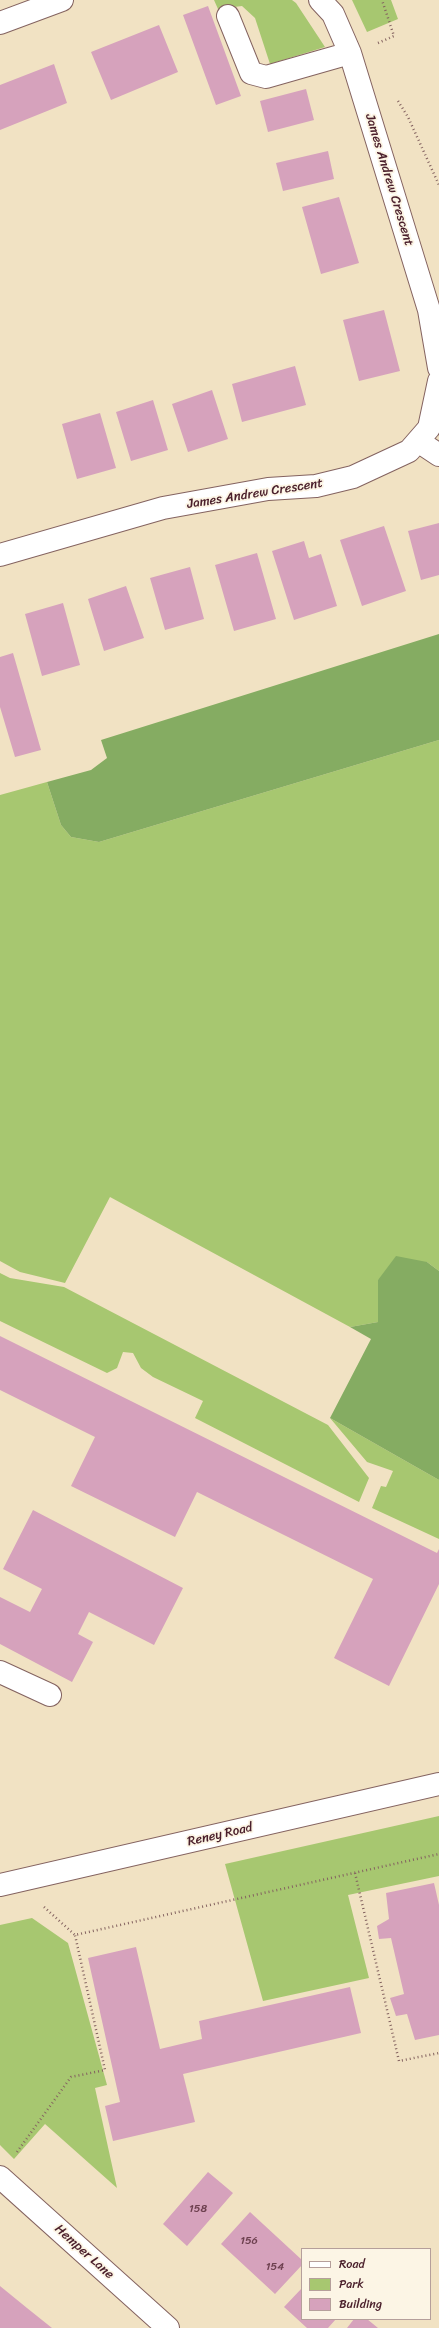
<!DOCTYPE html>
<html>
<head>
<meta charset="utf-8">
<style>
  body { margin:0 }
  #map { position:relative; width:439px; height:2328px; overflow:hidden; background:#f1e2c3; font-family:Sriracha,sans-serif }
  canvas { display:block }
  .legend { position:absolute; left:301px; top:2248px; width:130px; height:72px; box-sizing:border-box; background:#fcf5e5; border:1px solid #b59f9b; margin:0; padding:5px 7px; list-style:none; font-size:12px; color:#4a1f2b }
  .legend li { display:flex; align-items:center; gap:8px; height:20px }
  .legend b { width:20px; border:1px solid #b59f9b }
</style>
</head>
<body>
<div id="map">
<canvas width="439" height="2328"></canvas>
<ul class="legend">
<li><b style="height:5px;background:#fff"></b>Road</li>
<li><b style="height:11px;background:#a7c770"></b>Park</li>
<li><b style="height:11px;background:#d6a2bc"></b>Building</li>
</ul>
</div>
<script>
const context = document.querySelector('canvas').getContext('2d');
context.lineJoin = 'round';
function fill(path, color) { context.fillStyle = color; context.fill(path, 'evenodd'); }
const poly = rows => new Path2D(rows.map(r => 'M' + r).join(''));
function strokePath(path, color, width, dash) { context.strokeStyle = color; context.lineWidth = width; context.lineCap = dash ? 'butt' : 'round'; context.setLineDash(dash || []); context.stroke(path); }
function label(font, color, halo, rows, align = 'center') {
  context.font = font + ' Sriracha,sans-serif'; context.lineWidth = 3.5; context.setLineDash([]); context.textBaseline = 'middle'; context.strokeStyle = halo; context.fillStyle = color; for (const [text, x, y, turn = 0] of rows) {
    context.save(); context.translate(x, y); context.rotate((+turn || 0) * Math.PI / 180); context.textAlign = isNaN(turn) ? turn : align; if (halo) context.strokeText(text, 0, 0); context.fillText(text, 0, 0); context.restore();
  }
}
fill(poly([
  [214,0,292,0,296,3,325,47,270,64,255,18,242,6,218,9],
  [352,0,391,0,398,19,367,32],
  [439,740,439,1271,427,1262,378,1280,378,1322,350,1327,110,1197,65,1283,20,1272,0,1261,0,795,47,782,61,825,71,837,99,842],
  [0,1273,10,1278,64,1287,328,1425,369,1478,359,1502,195,1418,203,1401,153,1377,141,1368,133,1353,123,1352,117,1368,107,1373,0,1321],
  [330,1418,439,1480,439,1539,372,1508,381,1486,386,1487,393,1471,367,1462],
  [439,1816,439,1876,348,1895,369,1978,263,2001,225,1864],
  [32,1918,68,1943,107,2085,95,2088,117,2188,45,2124,14,2159,0,2145,0,1925]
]), '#a7c770');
fill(poly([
  [439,634,439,740,99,842,71,837,61,825,47,782,91,770,107,758,101,740],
  [396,1256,427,1262,439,1271,439,1480,330,1418,371,1339,350,1327,378,1322,378,1280]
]), '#85ac62');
fill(poly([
  [208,6,241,96,216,105,183,15],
  [159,25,178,72,111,100,91,52],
  [54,64,67,103,0,130,0,85],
  [306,89,314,120,268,132,260,101],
  [328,151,334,179,283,191,276,163],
  [339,197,359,263,321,274,302,207],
  [384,310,400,371,359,381,343,320],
  [295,366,306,405,242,422,232,384],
  [212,390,228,439,188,452,172,404],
  [153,400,168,450,131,461,116,412],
  [100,413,116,468,77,479,62,424],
  [439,523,439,575,421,580,408,531],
  [384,526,406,591,362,606,340,540],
  [304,541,309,558,321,554,337,606,294,620,272,551],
  [257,553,276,619,234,631,215,565],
  [190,567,204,619,165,630,150,578],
  [126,586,144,638,104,651,88,599],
  [63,603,80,665,42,676,25,614],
  [13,653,41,750,15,757,0,707,0,657],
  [0,1336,437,1553,439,1549,439,1584,389,1686,334,1658,373,1579,197,1492,175,1537,71,1486,95,1437,0,1390],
  [33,1510,183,1588,154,1645,89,1612,78,1634,93,1642,72,1682,0,1644,0,1597,30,1612,42,1589,3,1569],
  [434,1883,439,1905,439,2035,415,2040,407,2014,396,2016,390,1998,404,1994,391,1938,379,1939,377,1926,389,1919,386,1893],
  [136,1947,160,2049,202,2039,199,2021,350,1987,361,2033,183,2074,195,2122,113,2141,105,2106,120,2102,88,1958],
  [208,2172,233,2193,187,2246,163,2224],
  [250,2212,302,2260,302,2265,275,2294,221,2244],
  [0,2286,27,2308,52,2328,0,2328],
  [302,2288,302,2319,336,2319,328,2328,307,2328,284,2307],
  [354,2319,367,2319,378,2328,347,2328]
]), '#d6a2bc');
const minor = poly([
  [320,0,333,14,350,53,429,310,439,368],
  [228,16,251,73,266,77,350,53],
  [0,23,62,0],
  [418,441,439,455],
  [0,555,163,508,268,489,316,486,353,477,409,451,429,428,439,381],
  [0,1672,50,1695],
  [0,1885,439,1784],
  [0,2177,168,2328]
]);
strokePath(minor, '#846360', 24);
strokePath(poly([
  [378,43,394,36,382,0],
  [398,101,408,117,439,185],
  [355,1873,399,2061,439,2053],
  [44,1907,75,1935,439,1854],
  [17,2152,71,2077,105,2070,75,1935]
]), '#846360', 2.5, [1, 3]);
strokePath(minor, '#fff', 22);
label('11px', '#6d404f', null, [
  ["158",198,2209],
  ["156",249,2241],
  ["154",275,2267]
]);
label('13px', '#4a1f2b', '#fcf5e5', [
  ["James Andrew Crescent",389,180,73],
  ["James Andrew Crescent",255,494,-9],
  ["Reney Road",220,1835,-13],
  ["Hemper Lane",84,2252,42]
]);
</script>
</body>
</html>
